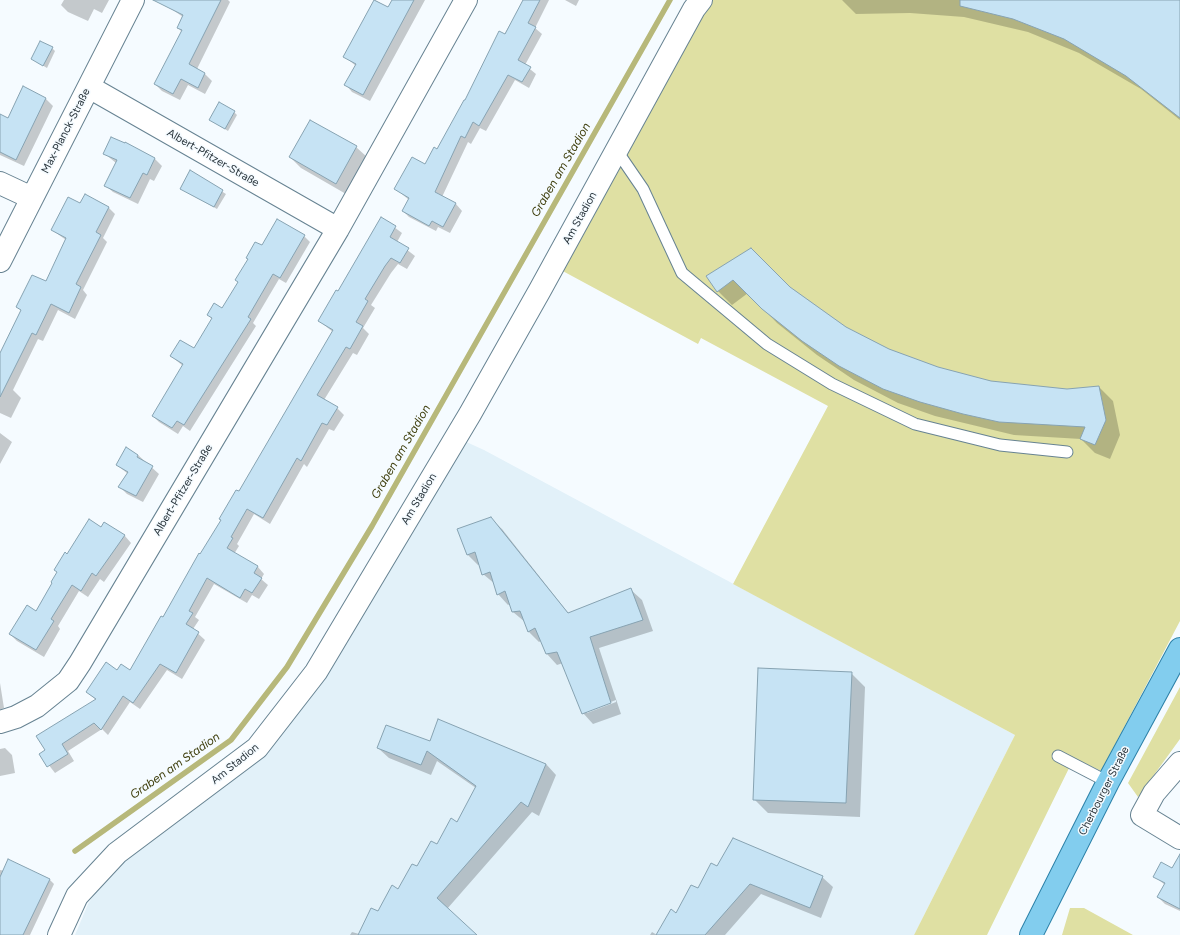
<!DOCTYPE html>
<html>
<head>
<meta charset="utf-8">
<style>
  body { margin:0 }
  canvas { display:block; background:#f5fbff }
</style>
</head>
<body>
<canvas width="1180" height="935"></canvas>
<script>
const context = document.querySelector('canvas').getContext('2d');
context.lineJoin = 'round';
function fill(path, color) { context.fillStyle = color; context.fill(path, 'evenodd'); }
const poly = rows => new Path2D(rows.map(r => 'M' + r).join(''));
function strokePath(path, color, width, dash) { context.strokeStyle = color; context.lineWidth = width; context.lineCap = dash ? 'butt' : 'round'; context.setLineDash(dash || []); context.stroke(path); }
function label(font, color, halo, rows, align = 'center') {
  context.font = font + ' Figtree,sans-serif'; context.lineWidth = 3; context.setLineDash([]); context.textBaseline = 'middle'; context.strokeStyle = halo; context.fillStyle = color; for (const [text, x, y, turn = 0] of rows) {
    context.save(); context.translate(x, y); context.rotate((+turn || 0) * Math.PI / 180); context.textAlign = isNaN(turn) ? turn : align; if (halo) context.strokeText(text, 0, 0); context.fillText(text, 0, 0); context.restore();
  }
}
fill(poly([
  [462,440,484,450,1015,735,914,935,75,935,88,904,119,857,262,754]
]), '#e2f1f9');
fill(poly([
  [709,0,1180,0,1180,621,1101,771,1074,758,987,935,914,935,1015,735,733,584,828,406,701,338,698,344,559,269],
  [1180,687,1180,739,1138,797,1128,783],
  [1070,908,1084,908,1133,935,1062,935]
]), '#dfe0a3');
fill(poly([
  [64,0,109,0,102,13,94,9,88,21,68,12,61,5],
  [174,0,228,0,230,2,197,69,205,74,212,81,205,94,188,85,180,100,162,91,155,84,182,32,178,28,183,17,170,8],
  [375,0,389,8,393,0,425,0,370,101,352,92,346,85,356,66,345,57],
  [524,0,549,0,535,28,542,34,525,65,536,74,529,88,515,80,486,131,480,128,471,144,468,142,442,197,456,204,462,211,450,233,438,227,436,231,409,217,403,211,409,200,396,189,425,165,438,150],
  [565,0,579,0,576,6],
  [842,0,1180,0,1180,120,1141,89,1079,53,1028,32,964,17,910,13,856,14],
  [52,48,55,51,47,68,32,59],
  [24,88,46,99,53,106,24,166,0,155,0,115,8,119],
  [234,112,237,115,228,131,210,120],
  [356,147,367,157,346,194,301,168,290,157],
  [105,154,155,159,162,166,154,181,150,179,138,204,113,192,106,186,116,163],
  [190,172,226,194,217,209,181,189],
  [85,195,109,208,115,214,103,238,107,242,83,290,87,295,75,319,58,310,43,341,38,339,13,390,21,398,11,418,0,413,0,354,22,311,18,307,46,283,66,240,52,230,80,205],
  [382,218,402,233,397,242,415,256,407,269,398,264,391,273,371,305,375,308,363,328,369,334,357,355,353,353,324,400,337,408,344,415,334,431,329,429,307,467,304,464,270,524,254,514,237,544,239,546,234,554,258,567,264,574,261,579,268,585,259,599,252,595,247,603,214,584,195,617,199,620,193,629,205,640,182,679,167,670,140,709,130,702,108,735,102,729,68,751,74,761,55,773,41,755,96,700,87,692,118,671,130,671,239,492,333,332,319,321,339,292],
  [304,236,310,242,286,283,279,279,253,323,256,326,190,431,183,426,178,434,159,422,153,416,183,366,171,356,195,350,213,320,208,315,223,309,262,247],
  [751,249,790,288,845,328,889,350,938,368,991,382,1067,390,1099,387,1113,401,1120,435,1110,459,1095,453,1081,439,1014,435,935,416,898,403,854,380,817,355,777,323,748,293,732,305,718,291,707,277],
  [0,433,12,442,0,464],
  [138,455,159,474,143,502,127,494,120,487,128,474,117,465],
  [491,519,502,529,569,614,631,590,642,600,653,631,599,648,621,714,593,724,583,713,563,663,557,665,547,654,541,641,539,642,529,632,525,622,513,612,510,604,508,605,498,594,495,584,483,574,480,564,478,565,467,554],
  [616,700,616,702,587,713,587,711],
  [104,523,125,536,131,543,104,582,100,579,88,597,79,591,58,626,60,629,44,657,17,641,10,634,36,612,68,555,101,528],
  [851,673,865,687,860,817,768,813,754,799],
  [0,683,4,708,0,710],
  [430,742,546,764,556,775,539,816,532,812,447,909,475,935,350,935,352,932,359,934,457,823,476,788,437,761,431,775,389,758,378,748],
  [5,748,12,755,15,773,0,776,0,749],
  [718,868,822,877,833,887,821,918,761,894,725,935,657,935],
  [0,870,50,880,54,884,30,935,0,935],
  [1180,874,1180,911,1165,904,1158,897,1165,885,1154,876],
  [652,932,657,935,650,935]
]), '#0003');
strokePath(poly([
  [75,851,231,740,287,667,372,526,670,0]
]), '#b7b87a', 5.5);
const building = poly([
  [153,0,221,0,189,64,205,73,198,88,181,79,173,94,154,84,182,30,177,28,183,15,153,0],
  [374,0,388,7,392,0,414,0,363,95,344,85,356,64,343,57,374,0],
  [523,0,540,0,528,23,536,27,518,60,531,67,522,82,508,75,479,126,473,122,465,138,461,136,435,192,456,203,443,227,432,221,429,226,402,211,409,198,394,189,412,157,425,164,434,147,437,149,464,100,465,100,499,31,505,34,523,0],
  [960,0,1180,0,1180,118,1126,76,1064,39,1013,19,960,6,960,0],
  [40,41,53,47,43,66,31,59,40,41],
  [23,86,46,98,16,160,0,152,0,114,8,118,23,86],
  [219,102,235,111,225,129,209,120,219,102],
  [310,120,357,146,336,184,289,157,310,120],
  [111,137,125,143,125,142,155,158,147,175,143,173,130,198,104,186,117,160,103,154,111,137],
  [190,170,223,190,214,207,180,189,190,170],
  [85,194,109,207,96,232,101,235,76,284,81,287,69,313,51,304,36,335,32,333,0,397,0,353,21,310,16,307,32,275,46,281,66,238,51,230,68,197,80,203,85,194],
  [381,217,396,226,390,237,409,248,400,263,391,258,385,266,365,299,368,301,356,322,363,326,350,349,346,347,317,395,338,407,327,425,322,423,301,461,297,458,263,518,247,509,231,537,233,538,227,548,258,566,254,573,262,578,252,593,245,589,240,598,207,578,189,611,193,613,186,624,199,632,176,673,160,664,133,703,123,696,101,730,94,723,62,744,68,754,47,767,39,754,45,750,36,736,96,699,86,692,106,662,117,670,121,664,130,670,161,616,163,617,199,553,200,554,221,520,219,519,236,490,239,491,333,330,318,321,336,290,338,291,381,217],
  [277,219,305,235,280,278,273,274,248,317,251,319,184,425,177,421,172,428,152,416,183,364,170,356,180,340,194,348,212,318,207,315,214,303,222,308,238,282,235,280,248,259,246,258,255,242,262,245,277,219],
  [751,248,790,287,846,327,889,349,938,367,991,381,1067,389,1099,386,1106,420,1095,445,1080,439,1085,427,999,422,963,414,920,402,883,389,839,366,802,341,762,309,733,280,717,292,706,276,751,248],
  [126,447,138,455,137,457,153,466,136,496,118,487,128,472,116,465,126,447],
  [491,517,568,613,631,588,643,620,590,637,611,703,582,714,557,652,546,654,535,628,528,632,520,611,512,612,505,591,497,595,490,572,482,575,475,552,467,555,457,529,491,517],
  [89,519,101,527,104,522,125,535,96,576,92,573,81,591,72,585,51,619,54,621,36,650,9,634,27,605,36,611,52,583,51,582,57,572,54,570,65,552,67,554,89,519],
  [758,668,852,672,846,803,753,800,758,668],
  [438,719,546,764,528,807,521,802,437,898,477,935,358,935,371,908,378,911,392,885,398,889,412,864,417,866,431,841,437,844,451,818,457,822,476,786,427,751,421,765,377,748,386,725,430,741,438,719],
  [733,838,823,876,810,908,750,884,705,935,656,935,671,909,676,913,691,885,698,888,711,863,717,866,733,838],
  [1180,854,1180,909,1157,897,1165,883,1153,877,1161,862,1172,868,1180,854],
  [8,859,50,879,23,935,0,935,0,877,8,859]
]);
fill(building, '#c6e3f4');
strokePath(building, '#87a3b2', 1);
const service = poly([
  [617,151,643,189,682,273,767,344,832,384,915,424,1000,445,1067,452],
  [1058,756,1108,782]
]);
const minor = poly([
  [89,87,338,229],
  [0,183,32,198],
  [0,261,133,0],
  [0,722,16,717,37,706,68,681,80,663,338,229,466,0],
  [1180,763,1154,793,1142,815,1180,838],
  [59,935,77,896,117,853,257,748,316,672,470,414,540,290,694,9,701,0]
]);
const primary = poly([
  [1031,935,1108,782,1180,649]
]);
strokePath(service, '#678392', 13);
strokePath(minor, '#678392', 24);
strokePath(primary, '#2c81a8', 24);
strokePath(service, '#fff', 11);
strokePath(minor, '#fff', 22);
strokePath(primary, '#82cdee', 22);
label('11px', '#273239', '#f5fbff', [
  ["Max-Planck-Straße",66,131,-63],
  ["Albert-Pfitzer-Straße",213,158,30],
  ["Am Stadion",580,218,-61],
  ["Albert-Pfitzer-Straße",183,490,-59],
  ["Am Stadion",419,499,-59],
  ["Am Stadion",235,764,-39],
  ["Cherbourger Straße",1104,791,-63]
]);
label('italic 12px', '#3e3e0c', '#f5fbff', [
  ["Graben am Stadion",561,170,-60],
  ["Graben am Stadion",401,452,-60],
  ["Graben am Stadion",175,766,-35]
]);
</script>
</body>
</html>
